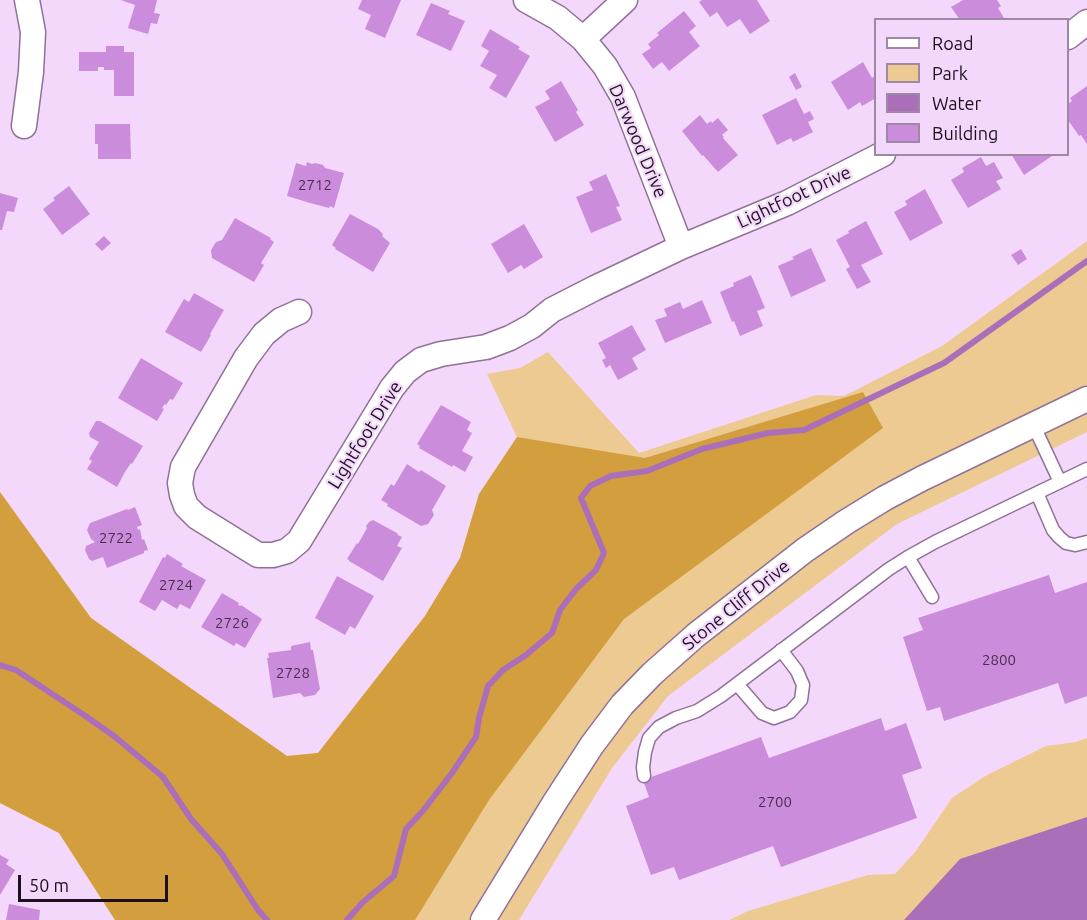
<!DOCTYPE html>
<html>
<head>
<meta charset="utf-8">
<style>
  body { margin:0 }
  #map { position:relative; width:1087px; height:920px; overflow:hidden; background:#f4d8fb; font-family:Ubuntu,sans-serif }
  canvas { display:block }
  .legend { position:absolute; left:874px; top:18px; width:195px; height:138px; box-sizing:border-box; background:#f4d8fb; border:2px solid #9e88a3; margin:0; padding:8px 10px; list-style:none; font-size:18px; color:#1c101f }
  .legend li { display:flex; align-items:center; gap:12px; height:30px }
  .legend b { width:30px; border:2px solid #9e88a3 }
  .scale { position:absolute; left:18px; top:875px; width:150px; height:27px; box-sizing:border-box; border:3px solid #1c101f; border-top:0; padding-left:8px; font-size:18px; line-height:21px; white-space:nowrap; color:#1c101f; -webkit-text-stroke:4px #f4d8fb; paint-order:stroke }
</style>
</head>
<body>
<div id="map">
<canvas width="1087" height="920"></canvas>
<ul class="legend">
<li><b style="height:8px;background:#fff"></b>Road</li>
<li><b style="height:16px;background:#edca92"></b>Park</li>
<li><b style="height:16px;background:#ab6fba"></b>Water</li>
<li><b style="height:16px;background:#cb8ddb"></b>Building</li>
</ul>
<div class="scale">50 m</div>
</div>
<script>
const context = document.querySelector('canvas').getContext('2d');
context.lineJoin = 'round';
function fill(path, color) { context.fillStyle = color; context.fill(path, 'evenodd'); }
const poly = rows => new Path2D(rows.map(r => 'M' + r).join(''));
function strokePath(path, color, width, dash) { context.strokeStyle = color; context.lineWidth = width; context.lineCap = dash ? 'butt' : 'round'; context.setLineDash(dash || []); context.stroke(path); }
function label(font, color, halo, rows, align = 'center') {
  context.font = font + ' Ubuntu,sans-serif'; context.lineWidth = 4.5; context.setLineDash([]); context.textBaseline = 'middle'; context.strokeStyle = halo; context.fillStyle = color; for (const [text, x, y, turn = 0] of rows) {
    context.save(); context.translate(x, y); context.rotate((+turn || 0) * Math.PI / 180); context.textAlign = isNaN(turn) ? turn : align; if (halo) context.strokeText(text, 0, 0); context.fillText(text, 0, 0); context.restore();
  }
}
fill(poly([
  [1087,241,1087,432,897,524,668,696,612,768,519,920,115,920,59,833,0,803,0,492,91,618,287,756,318,753,425,616,460,558,479,494,517,437,487,374,520,368,548,352,639,453,816,395,844,396,942,346],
  [1087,738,1087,920,729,920,748,911,868,875,895,874,916,851,952,798,987,775,1046,746,1076,742]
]), '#edca92');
fill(poly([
  [863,392,883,428,624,619,489,800,415,920,115,920,59,833,0,803,0,492,91,618,287,756,318,753,425,616,460,558,479,494,517,437,645,458]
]), '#d39e3e');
fill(poly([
  [1087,817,1087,920,904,920,960,859]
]), '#ab6fba');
strokePath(poly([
  [0,665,16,670,84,715,114,736,163,777,191,819,222,854,258,910,267,920],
  [347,920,363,902,394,876,406,829,422,812,452,773,476,737,479,718,488,686,503,670,526,655,552,633,560,610,576,589,596,570,604,553,581,498,590,486,611,476,647,471,702,449,768,433,804,430,944,363,1087,261]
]), '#ab6fba', 6);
fill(poly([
  [121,0,157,0,154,13,160,14,157,24,151,23,148,34,128,28,135,5],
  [362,0,401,0,385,38,365,29,371,15,358,9],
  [702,0,757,0,770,21,750,34,740,19,727,27,717,12,710,17,699,2],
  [963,0,997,0,1001,6,998,8,1004,18,1002,20,960,20,951,7],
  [431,3,450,11,448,14,465,21,451,51,416,35],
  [684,11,696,26,689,32,700,46,669,71,662,62,653,69,642,54,651,48,648,44,659,35,657,33],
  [490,29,520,47,518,49,530,56,506,98,489,88,497,75,480,66,489,51,481,46],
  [106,46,124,46,124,52,134,52,134,96,114,96,114,70,104,70,104,67,98,67,98,71,79,71,79,52,106,52],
  [863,62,872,78,876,75,876,98,862,106,860,102,848,110,831,82],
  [795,73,802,87,796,90,789,77],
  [561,81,578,110,576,112,584,125,555,142,535,107,550,99,545,91],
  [1087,86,1087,144,1081,135,1079,136,1068,120,1068,104,1072,101,1070,98],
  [796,98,804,114,810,111,814,119,808,122,813,132,793,142,791,138,777,145,762,115],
  [700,115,707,124,711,121,712,123,718,118,728,130,722,135,724,137,723,138,738,155,718,172,703,155,702,156,682,131],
  [95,124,130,124,131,159,98,159,98,144,95,144],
  [1011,154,1055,154,1024,175],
  [981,157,986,166,994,162,1003,178,996,181,1001,189,968,208,951,180,964,172,962,168],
  [307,162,312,164,315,163,323,165,325,168,344,173,334,208,330,206,329,208,310,203,287,196,296,163,306,166],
  [606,174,620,206,616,207,622,220,591,233,576,197,593,190,589,182],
  [69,186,90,214,62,235,43,209,55,200,53,198],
  [925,189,943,223,910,241,894,212,907,205,905,201],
  [0,193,18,198,14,212,7,211,2,230,0,230],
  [350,214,378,229,383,234,382,236,390,243,373,272,335,249,336,248,332,245],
  [235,218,271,238,270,239,274,242,261,263,264,265,254,282,212,258,211,250,216,242,222,240],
  [866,221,883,254,861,265,871,282,857,289,846,269,850,267,836,240,849,233,848,231],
  [524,224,543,257,524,269,521,265,508,273,491,244],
  [104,236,111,243,102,251,95,244],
  [811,248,826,281,791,297,778,266,794,259,792,257],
  [1021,249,1027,259,1018,265,1011,255],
  [751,275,765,308,757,311,763,326,740,336,734,321,732,322,720,292,734,286,733,283],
  [194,293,224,310,210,334,211,335,201,352,165,332,184,299,189,302],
  [702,300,712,323,665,343,655,320,667,316,664,309,680,302,683,309],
  [632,325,646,350,632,358,638,369,618,380,610,365,606,368,602,360,606,358,598,343],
  [141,358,183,383,173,400,170,399,166,405,165,404,162,408,164,409,157,421,118,398],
  [441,405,471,422,467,430,472,433,462,451,473,457,465,472,453,465,452,467,419,448,420,446,417,444],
  [96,421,100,421,143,446,132,464,131,463,125,472,117,487,87,469,92,461,89,459,99,442,90,437,89,433],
  [407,464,419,472,421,470,446,486,432,510,434,515,428,524,421,526,387,506,388,504,381,500,391,484,394,486],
  [135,507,142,525,137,527,138,530,140,529,142,540,144,539,148,550,144,551,144,553,107,568,103,557,92,561,89,559,85,550,86,546,95,542,91,539,87,530,90,523,127,509,128,510],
  [373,520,397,533,398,535,402,537,397,546,402,548,383,581,349,561,349,560,347,559,357,543,358,544,367,528,366,526,369,522],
  [167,554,183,564,181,566,206,580,190,609,180,604,177,609,162,600,155,611,139,602,163,557,165,558],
  [1049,575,1055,593,1087,582,1087,696,1065,704,1058,683,944,721,940,707,927,711,903,637,923,630,918,618],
  [337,576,374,596,355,629,350,626,345,635,315,618],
  [222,593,239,603,238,605,241,606,241,605,262,619,245,648,236,643,234,646,201,627],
  [310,642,311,650,313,650,320,689,315,695,304,697,300,693,273,698,267,658,269,658,268,653,291,650,291,646],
  [881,718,885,731,906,723,922,768,902,775,917,818,781,867,773,846,679,880,674,867,651,875,626,806,649,797,643,780,761,737,769,758],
  [0,855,9,860,6,864,15,870,0,895],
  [9,904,40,910,39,920,6,920]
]), '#cb8ddb');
const lane = poly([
  [1033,424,1060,482],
  [1037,493,1053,530,1059,537,1066,543,1075,545,1087,542],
  [908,557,932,597],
  [737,684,762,713,774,718,790,712,801,700,803,685,797,671,781,650],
  [644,776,643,767,645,752,649,738,659,727,676,718,697,711,721,696,889,569,908,557,935,542,1087,469]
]);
const street = poly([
  [526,0,558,18,583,39,605,66,623,97,681,247],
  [1068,37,1087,22],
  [583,39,625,0],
  [24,126,31,72,33,32,27,0],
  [299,312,281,320,264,334,246,358,183,467,180,483,182,495,186,506,197,517,258,555,273,555,287,551,299,541,392,388,405,372,421,360,441,354,486,347,510,338,532,326,552,310,595,288,681,247,787,203,883,154],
  [483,920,555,802,592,745,622,705,652,674,696,635,805,550,846,522,885,498,923,478,1087,399]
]);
strokePath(lane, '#907198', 15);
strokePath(street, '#907198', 27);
strokePath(lane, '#fff', 12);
strokePath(street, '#fff', 24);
label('15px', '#482f4e', null, [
  ["2712",315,185],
  ["2722",116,538],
  ["2724",176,585],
  ["2726",232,623],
  ["2800",999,660],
  ["2728",293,673],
  ["2700",775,802]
]);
label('18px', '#1c101f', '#f4d8fb', [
  ["Darwood Drive",638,141,67],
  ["Lightfoot Drive",794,197,-25],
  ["Lightfoot Drive",365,435,-58],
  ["Stone Cliff Drive",736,605,-39]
]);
</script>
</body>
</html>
